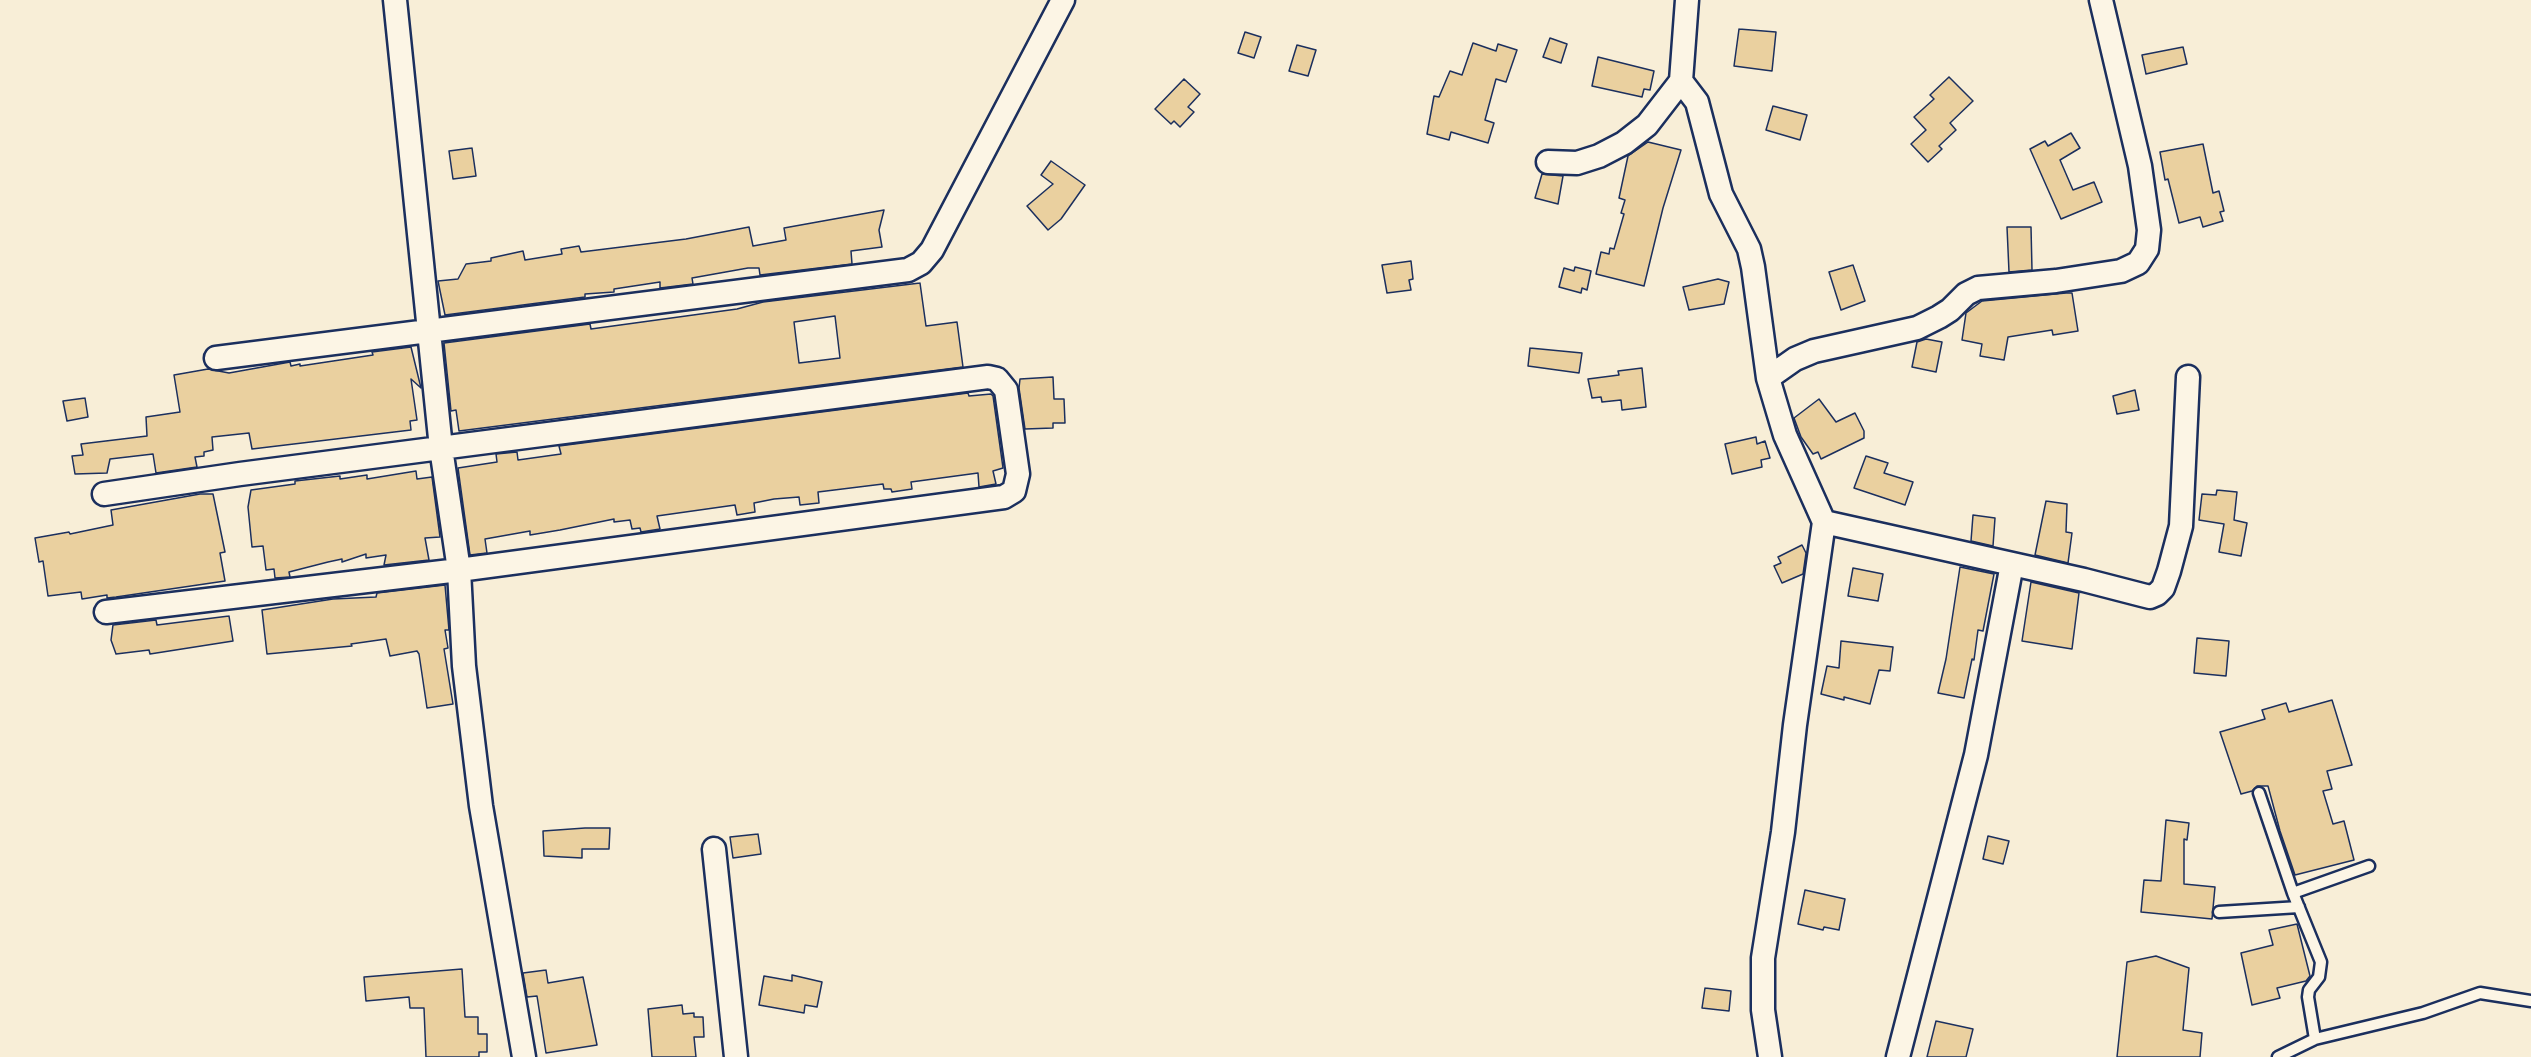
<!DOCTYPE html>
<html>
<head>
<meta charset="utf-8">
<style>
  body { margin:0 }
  canvas { display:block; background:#f8eed7 }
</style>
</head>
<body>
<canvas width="2531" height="1057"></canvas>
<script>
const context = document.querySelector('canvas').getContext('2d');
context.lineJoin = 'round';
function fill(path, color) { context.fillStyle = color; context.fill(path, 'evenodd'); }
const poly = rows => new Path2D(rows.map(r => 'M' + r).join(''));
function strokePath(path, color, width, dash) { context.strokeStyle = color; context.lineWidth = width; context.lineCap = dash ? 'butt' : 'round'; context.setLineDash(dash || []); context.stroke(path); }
const building = poly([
  [1739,29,1776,32,1772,71,1734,66,1739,29],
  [1245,32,1261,37,1254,58,1238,53,1245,32],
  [1550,38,1567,44,1561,63,1543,57,1550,38],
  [1473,43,1496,51,1498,44,1517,50,1506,82,1496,79,1485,120,1494,123,1488,143,1451,132,1449,140,1427,134,1434,96,1439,97,1450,71,1462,75,1473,43],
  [1297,45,1316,50,1308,76,1289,71,1297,45],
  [2183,47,2187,64,2146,74,2142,55,2183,47],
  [1598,57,1654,71,1650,90,1644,89,1642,97,1592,86,1598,57],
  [1949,77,1973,101,1950,123,1956,130,1939,146,1942,149,1928,162,1911,144,1926,130,1914,117,1934,99,1930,95,1949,77],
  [1184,79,1200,94,1188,107,1194,112,1180,127,1174,121,1171,124,1155,109,1184,79],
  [1773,106,1807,115,1800,140,1766,130,1773,106],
  [2071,133,2080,148,2060,160,2073,190,2094,182,2102,202,2061,219,2030,149,2045,141,2048,146,2071,133],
  [1648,142,1681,150,1663,208,1644,286,1596,274,1601,252,1609,254,1610,248,1614,249,1624,214,1621,213,1625,200,1619,198,1628,156,1648,142],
  [2203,144,2213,193,2219,191,2224,211,2220,212,2223,221,2203,227,2200,217,2179,223,2168,179,2165,180,2160,152,2203,144],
  [472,148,476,176,453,179,449,151,472,148],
  [1051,161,1085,185,1061,219,1048,230,1027,206,1053,184,1041,175,1051,161],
  [1542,174,1563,176,1558,204,1535,198,1542,174],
  [884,210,879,230,882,247,851,251,852,264,760,275,759,268,748,268,692,278,693,284,660,288,660,282,614,289,614,292,585,294,585,297,445,315,438,281,458,279,466,264,491,261,491,258,523,251,525,260,562,254,561,249,579,246,581,252,686,239,749,227,753,246,786,240,784,228,884,210],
  [2007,227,2031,227,2032,270,2009,272,2007,227],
  [1411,261,1413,279,1409,280,1411,290,1387,293,1382,265,1411,261],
  [1853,265,1865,301,1841,310,1829,272,1853,265],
  [1575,267,1591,271,1587,290,1582,288,1581,293,1559,287,1564,268,1574,271,1575,267],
  [1718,279,1729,282,1724,304,1689,310,1683,287,1718,279],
  [920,283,926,326,957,322,963,367,459,431,456,410,451,411,444,343,590,324,591,329,737,309,763,302,920,283],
  [835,316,840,358,799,363,794,322,835,316],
  [2066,293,2072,293,2078,331,2053,335,2052,330,2008,337,2004,360,1980,356,1982,344,1962,340,1966,313,1982,301,2066,293],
  [1926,339,1942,342,1936,372,1912,367,1917,342,1926,339],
  [411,347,421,388,411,379,417,420,410,421,411,430,252,449,249,433,212,437,213,450,204,452,204,456,195,457,197,467,156,473,153,454,110,459,107,473,75,474,72,456,83,455,81,444,147,436,146,417,180,412,174,375,208,369,229,373,290,362,291,366,300,364,300,366,373,355,372,352,411,347],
  [1530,348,1582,353,1579,373,1528,366,1530,348],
  [1642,368,1646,407,1622,410,1621,400,1602,402,1601,397,1592,398,1588,379,1619,375,1618,371,1642,368],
  [1053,377,1054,399,1064,399,1065,423,1053,423,1053,428,1025,429,1019,388,1020,379,1053,377],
  [2135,390,2139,410,2117,414,2113,396,2135,390],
  [968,393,969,396,991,394,993,396,1003,468,993,471,996,484,979,487,978,473,911,482,912,489,892,492,891,489,884,489,883,484,818,492,819,503,800,505,799,497,774,499,754,503,755,512,737,515,735,505,657,516,660,529,641,532,640,528,632,529,630,520,614,522,614,519,560,530,530,535,530,531,485,539,487,553,470,555,458,468,497,462,496,454,517,452,518,460,561,454,559,446,968,393],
  [85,398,88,417,67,421,63,401,85,398],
  [1819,399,1836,422,1855,413,1864,431,1864,438,1821,459,1818,452,1813,454,1801,437,1794,418,1819,399],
  [1756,437,1757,444,1765,441,1770,458,1761,460,1762,467,1732,474,1725,444,1756,437],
  [1866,456,1888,463,1884,473,1913,482,1905,505,1854,488,1866,456],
  [416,471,417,479,432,477,440,537,425,538,429,560,384,565,386,555,366,558,366,554,342,562,342,559,328,562,289,572,290,577,275,578,274,569,266,570,263,546,252,547,248,507,251,490,295,484,295,481,340,476,340,479,367,475,367,479,416,471],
  [2217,490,2237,492,2234,520,2247,523,2241,556,2219,552,2224,524,2199,520,2202,494,2216,495,2217,490],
  [200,494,213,494,225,552,220,553,225,581,116,597,107,598,107,595,82,599,81,592,48,596,43,561,39,562,35,538,69,532,70,534,113,525,111,510,200,494],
  [2046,501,2067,504,2066,532,2072,533,2068,563,2035,555,2046,501],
  [1973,515,1995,518,1993,546,1971,541,1973,515],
  [1802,545,1806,553,1803,574,1782,583,1774,566,1781,563,1778,557,1802,545],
  [1960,567,1994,574,1983,631,1978,630,1974,660,1972,659,1964,698,1938,693,1946,659,1960,567],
  [1853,568,1883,574,1878,601,1848,596,1853,568],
  [2031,582,2079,593,2072,649,2022,641,2031,582],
  [445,585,449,630,445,630,448,648,444,649,453,704,427,708,419,654,417,651,390,656,386,639,351,644,352,646,267,654,262,610,333,599,376,597,377,593,445,585],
  [229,616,233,641,150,654,149,650,116,654,111,640,113,625,156,620,157,625,229,616],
  [2197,638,2229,641,2226,676,2194,673,2197,638],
  [1841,641,1893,647,1890,671,1879,670,1870,704,1844,697,1844,700,1821,694,1827,666,1839,668,1841,641],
  [2332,700,2352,765,2327,771,2332,789,2323,791,2333,824,2344,821,2354,860,2295,875,2280,831,2268,786,2257,786,2252,791,2241,794,2220,732,2265,719,2262,710,2286,703,2289,712,2332,700],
  [2166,820,2189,823,2187,840,2184,839,2184,884,2215,887,2212,919,2141,912,2144,880,2161,881,2166,820],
  [585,828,610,828,609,849,582,849,582,858,544,856,543,831,585,828],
  [758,834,761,854,733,858,730,837,758,834],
  [1988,836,2009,841,2003,864,1983,859,1988,836],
  [1805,890,1845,899,1839,930,1824,927,1823,930,1798,924,1805,890],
  [2297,924,2310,976,2306,981,2277,988,2280,998,2252,1005,2241,953,2273,945,2269,930,2297,924],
  [2156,956,2189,968,2183,1030,2202,1033,2200,1057,2117,1057,2127,962,2156,956],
  [462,969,465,1017,478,1017,478,1034,487,1034,487,1052,479,1052,479,1057,426,1057,424,1008,410,1008,409,997,366,1001,364,977,462,969],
  [546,970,548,983,583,977,597,1045,546,1053,537,996,527,997,523,973,546,970],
  [792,975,822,982,817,1007,805,1005,804,1013,759,1005,764,976,792,981,792,975],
  [1705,988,1731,991,1729,1011,1702,1008,1705,988],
  [682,1005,683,1014,694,1013,694,1017,703,1017,704,1037,694,1037,696,1057,652,1057,648,1009,682,1005],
  [1936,1021,1973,1029,1966,1057,1927,1057,1936,1021]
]);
fill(building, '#ead09f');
strokePath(building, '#1b2f5e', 1.5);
const service = poly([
  [2259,793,2293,893,2321,962,2319,977,2309,990,2308,997,2315,1039],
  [2293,893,2369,866],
  [2219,912,2299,907],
  [2278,1057,2315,1039,2423,1013,2480,993,2531,1001]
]);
const minor = poly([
  [395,0,441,448,459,570,464,666,481,806,524,1057],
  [1681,81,1697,102,1721,194,1749,249,1753,267,1768,378,1785,435,1824,522,1795,725,1783,832,1763,958,1763,1010,1770,1057],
  [1548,162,1577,163,1599,156,1624,143,1647,125,1681,81,1687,0],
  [216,358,908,270,921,263,932,250,1063,0],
  [1768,378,1795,359,1814,351,1917,328,1939,317,1950,310,1966,294,1978,288,2056,281,2121,271,2138,263,2147,249,2149,230,2140,166,2101,0],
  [104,494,240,474,988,377,997,379,1006,390,1018,474,1014,491,1004,497,459,570,106,612],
  [1824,522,2084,580,2142,595,2150,597,2157,594,2163,588,2169,571,2181,526,2188,377],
  [714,849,736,1057],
  [1898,1057,1976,755,2012,564]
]);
strokePath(service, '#1b2f5e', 15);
strokePath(minor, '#1b2f5e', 27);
strokePath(service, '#fcf5e5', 10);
strokePath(minor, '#fcf5e5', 22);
</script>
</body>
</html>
